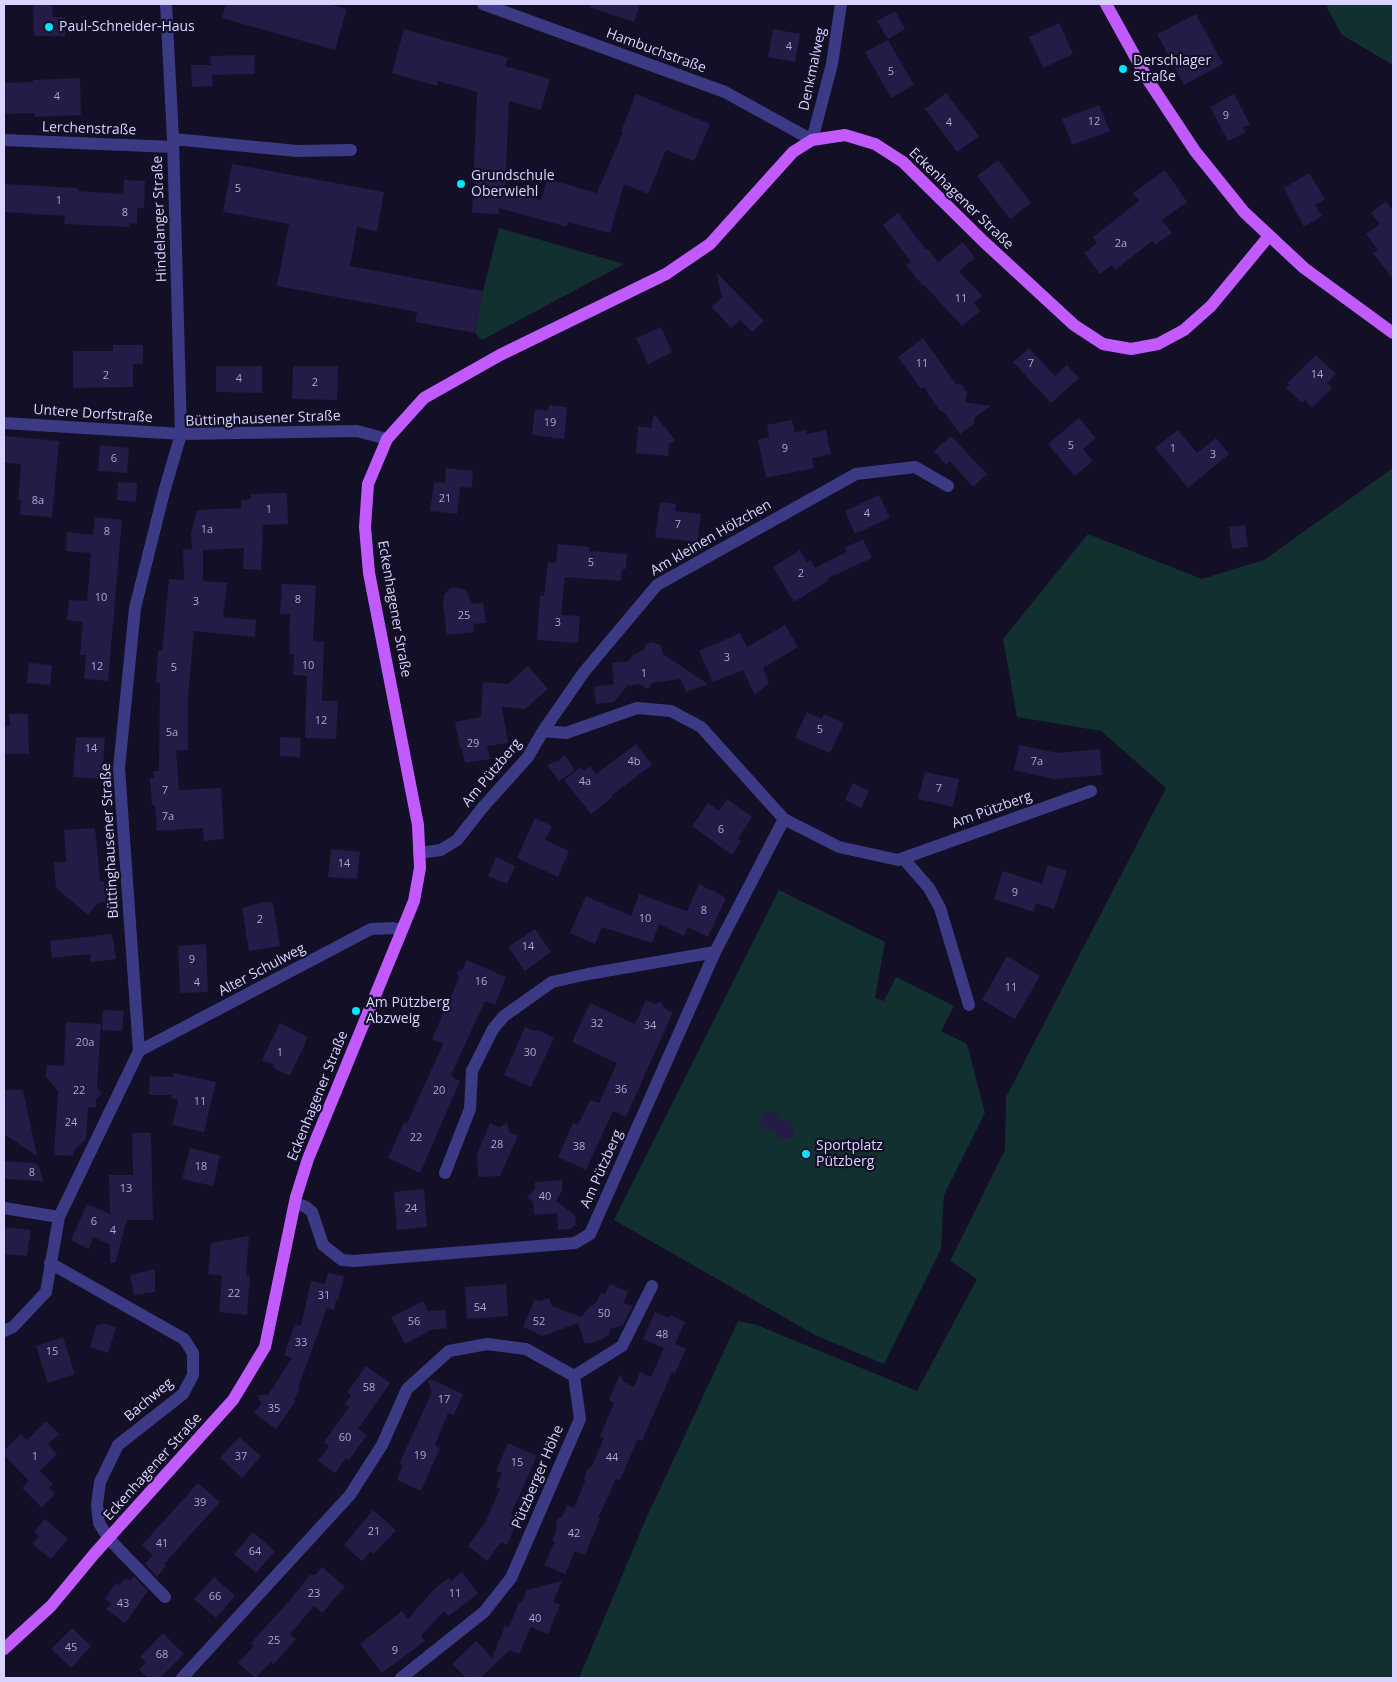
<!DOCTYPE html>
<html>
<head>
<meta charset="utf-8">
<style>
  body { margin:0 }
  #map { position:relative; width:1397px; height:1682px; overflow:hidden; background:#130f26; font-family:"Open Sans",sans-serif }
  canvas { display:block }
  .frame { position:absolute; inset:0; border:5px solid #d9d4ff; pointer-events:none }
</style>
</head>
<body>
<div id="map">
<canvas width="1397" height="1682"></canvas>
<div class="frame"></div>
</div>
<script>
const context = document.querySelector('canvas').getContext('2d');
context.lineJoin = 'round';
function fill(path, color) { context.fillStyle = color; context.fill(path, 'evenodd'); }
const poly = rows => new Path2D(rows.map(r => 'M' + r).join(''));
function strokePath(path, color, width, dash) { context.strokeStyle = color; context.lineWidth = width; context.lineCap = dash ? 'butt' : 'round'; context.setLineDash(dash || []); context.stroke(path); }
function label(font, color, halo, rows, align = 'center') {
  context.font = font + ' "Open Sans",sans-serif'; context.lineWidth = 4.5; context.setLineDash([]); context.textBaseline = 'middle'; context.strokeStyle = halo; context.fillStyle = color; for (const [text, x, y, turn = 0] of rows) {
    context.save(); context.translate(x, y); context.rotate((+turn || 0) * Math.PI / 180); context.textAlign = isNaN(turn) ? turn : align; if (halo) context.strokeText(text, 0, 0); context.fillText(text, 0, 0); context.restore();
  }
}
fill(poly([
  [1325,4,1393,4,1393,65,1342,35],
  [499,228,624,264,482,340,475,333,483,291],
  [1393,468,1393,1678,579,1678,645,1521,738,1321,757,1325,917,1391,977,1279,950,1261,1005,1150,1006,1097,1166,788,1101,731,1017,717,1003,639,1088,534,1202,579,1264,560],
  [779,890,885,942,875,998,884,1001,896,977,954,1006,941,1031,967,1044,985,1113,944,1195,941,1249,884,1364,815,1335,614,1220]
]), '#12302f');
fill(poly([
  [33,4,52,4,53,17,65,17,65,36,34,36],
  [226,4,328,4,347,9,335,50,222,18],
  [590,4,640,4,634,22,589,7],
  [895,11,905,29,888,39,877,21],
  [1196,14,1223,64,1184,85,1157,34],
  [1059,23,1073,54,1043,68,1029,37],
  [404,29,508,58,505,66,550,79,541,110,509,101,505,190,541,200,547,179,597,193,623,132,621,131,636,94,710,124,694,161,666,150,648,194,624,184,610,233,568,222,567,227,499,208,499,214,472,213,477,92,438,81,437,86,392,73],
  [773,29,800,34,795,62,768,57],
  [888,40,914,85,891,98,865,52],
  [254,55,255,74,212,75,213,86,192,87,191,65,211,65,210,56],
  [80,78,81,115,35,117,34,113,4,114,4,83,33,82,33,80],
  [946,93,979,136,957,152,925,109],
  [1234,94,1250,124,1243,128,1246,132,1228,141,1210,107],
  [1099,105,1110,131,1072,145,1062,119],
  [998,160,1031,203,1010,219,977,176],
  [232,164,384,192,377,231,357,227,350,266,483,291,475,333,415,322,417,312,277,286,289,224,223,212],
  [1165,170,1187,202,1162,220,1172,233,1155,245,1152,241,1115,270,1112,265,1100,274,1084,253,1097,243,1093,237,1139,201,1133,193],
  [1309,173,1325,199,1315,205,1322,216,1304,227,1284,188],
  [124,180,145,181,144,208,137,208,137,224,129,223,129,227,64,224,65,216,4,212,4,184,78,188,78,191,123,194],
  [1386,201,1393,211,1393,279,1373,253,1378,250,1366,234,1380,224,1371,213],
  [898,213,926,250,928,249,938,262,963,242,975,258,959,271,982,296,974,303,980,311,962,326,924,285,923,286,906,265,911,262,883,225],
  [716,272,764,321,752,332,740,320,731,328,712,307,722,297],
  [661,327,672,352,648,364,636,338],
  [923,338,956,384,962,385,967,392,965,402,991,406,974,418,974,424,960,434,944,412,940,411,924,387,921,389,898,357],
  [113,345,143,345,143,364,133,364,133,387,73,388,73,351,113,351],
  [1029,348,1055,376,1067,365,1079,378,1051,403,1013,362],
  [1316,355,1336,374,1327,383,1332,388,1312,408,1305,400,1302,403,1286,388,1289,385,1287,383],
  [216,366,262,366,262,393,216,392],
  [293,366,338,366,337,400,292,399],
  [549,405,567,407,564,439,532,435,535,409,548,411],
  [654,414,675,440,669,444,668,456,636,453,638,426,651,428],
  [1079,418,1096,438,1083,449,1093,461,1075,476,1048,444],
  [792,420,795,432,806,430,807,434,826,430,831,454,812,458,814,468,766,478,758,440,769,437,767,425],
  [1178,430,1197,453,1216,438,1229,454,1188,488,1155,448],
  [4,436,59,441,52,517,20,515,21,500,18,500,21,464,4,463],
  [951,436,987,474,973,487,950,461,946,465,934,451],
  [100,445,129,448,127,473,98,471],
  [446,468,473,471,472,488,460,487,457,514,430,511,434,482,445,483],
  [118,482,137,483,136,502,117,500],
  [287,493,288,524,263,525,261,570,243,569,244,548,203,550,203,581,227,583,223,617,256,620,255,637,194,631,188,695,188,750,176,750,179,790,221,788,224,839,204,841,203,828,157,831,155,805,152,805,150,778,154,778,153,771,159,771,160,683,156,683,158,651,162,651,169,579,184,580,183,550,192,549,191,534,197,510,241,508,241,500,251,499,251,494],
  [879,495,890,518,855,534,845,511],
  [660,502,676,504,675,511,701,514,697,542,655,537],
  [95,517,122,520,108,681,84,679,86,655,80,655,83,622,67,620,69,600,87,601,91,553,66,551,67,532,93,535],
  [1245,525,1248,547,1232,549,1229,527],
  [863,539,872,558,828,578,829,580,794,602,773,567,800,550,807,562,811,560,815,568,847,552,845,548],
  [558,544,589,547,589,551,627,554,626,569,622,569,621,581,565,577,561,615,580,616,578,643,537,640,540,595,544,596,548,562,556,563],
  [282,584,316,585,313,641,324,642,322,701,338,701,336,739,305,738,307,676,293,675,294,654,289,654,290,614,280,614],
  [455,587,463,589,467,592,472,604,483,603,486,623,473,624,474,632,447,635,443,605,444,595,450,588],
  [785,625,798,647,763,668,769,683,755,695,743,670,713,682,699,651,740,633,747,647],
  [651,642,660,645,663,654,708,684,686,692,681,679,652,683,648,689,639,684,627,686,614,702,596,704,594,687,614,684,612,663,628,661,633,655,644,650,646,645],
  [29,663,52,665,50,685,27,683],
  [528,666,548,689,525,709,502,707,508,743,487,746,490,759,465,763,462,749,460,749,455,722,481,717,483,682,508,684],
  [807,712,822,719,824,714,844,723,830,753,795,738],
  [9,714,28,714,29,754,4,754,4,726,10,726],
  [76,737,105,738,102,779,73,777],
  [280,737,301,738,300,757,280,756],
  [636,744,652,765,612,795,613,797,591,814,564,780,581,767,584,771,590,766,596,774],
  [1019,745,1058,753,1100,749,1102,775,1054,779,1014,770],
  [565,755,575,770,559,781,547,765,558,761],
  [925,772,959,779,953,807,918,799],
  [853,783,869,791,861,808,845,800],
  [727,799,752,817,738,839,741,841,732,855,692,826,708,803,719,811],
  [535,818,552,826,545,840,569,851,558,877,517,858],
  [95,828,100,881,104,881,106,902,98,903,88,915,56,888,54,862,66,862,64,830],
  [331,849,360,852,357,879,328,877],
  [496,857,515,866,507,884,488,876],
  [1048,865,1067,871,1054,909,1036,903,1034,912,994,899,1003,871,1042,884],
  [699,884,712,891,713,890,726,898,708,937,688,927,684,936,659,924,652,943,602,927,595,944,570,933,586,896,631,916,639,894,687,911],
  [264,902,273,903,280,946,249,951,242,908],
  [535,929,551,952,525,971,508,947],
  [112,934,116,959,91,962,90,954,52,958,50,941],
  [206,944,208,992,180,993,178,946],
  [1007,956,1040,976,1015,1019,982,1000],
  [467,960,506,977,495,1005,485,1001,451,1075,453,1076,453,1078,460,1081,420,1173,388,1158,404,1122,407,1124,443,1044,432,1039,459,978,457,972,463,969],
  [646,1000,655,1004,661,1002,664,1008,673,1012,626,1117,613,1111,586,1170,558,1157,573,1123,578,1125,590,1100,599,1103,617,1063,572,1042,590,1003,635,1024],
  [103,1010,124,1011,122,1031,102,1030],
  [66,1022,101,1024,97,1088,102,1094,96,1098,96,1108,88,1107,86,1139,74,1150,73,1156,54,1155,58,1091,46,1077,47,1065,64,1066],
  [280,1023,308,1037,290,1076,272,1067,274,1065,262,1060],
  [525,1027,535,1031,538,1030,554,1038,531,1087,504,1075],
  [174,1073,216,1082,204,1132,172,1125,178,1100,171,1098,171,1095,149,1095,150,1076,173,1077],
  [4,1090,23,1090,37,1156,4,1134],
  [775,1112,780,1120,789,1120,795,1129,791,1138,780,1139,774,1130,765,1130,760,1122,764,1113],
  [490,1123,499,1127,507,1123,509,1132,518,1136,500,1176,478,1177,477,1154],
  [132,1133,151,1133,153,1220,127,1220,115,1263,110,1263,110,1245,93,1237,89,1249,71,1240,87,1204,110,1214,109,1175,133,1175],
  [190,1148,220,1156,213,1186,182,1179],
  [4,1161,34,1163,39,1166,43,1181,4,1179],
  [562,1180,562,1191,556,1201,575,1215,576,1225,570,1229,558,1230,557,1213,534,1215,533,1202,527,1197,535,1189,535,1182],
  [424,1189,427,1227,397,1230,394,1192],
  [4,1227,31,1230,27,1256,4,1254],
  [249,1236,246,1276,250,1276,247,1315,219,1312,222,1276,208,1274,211,1243],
  [155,1269,155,1292,134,1295,130,1275],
  [328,1273,344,1276,338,1300,336,1300,334,1310,327,1308,298,1388,300,1390,294,1400,296,1401,276,1429,254,1413,261,1404,258,1395,268,1395,292,1358,284,1355,295,1324,301,1326,311,1281,325,1284],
  [506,1284,508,1316,467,1319,465,1287],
  [610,1284,628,1292,623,1303,633,1306,623,1325,610,1329,609,1335,598,1341,585,1344,578,1323,543,1336,523,1327,535,1299,541,1301,549,1298,552,1306,581,1317,590,1306,596,1303,601,1293,605,1294],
  [423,1301,428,1311,445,1310,447,1328,431,1330,405,1344,391,1317],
  [655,1312,669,1318,670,1315,685,1322,675,1344,686,1349,675,1373,672,1372,642,1441,638,1439,620,1480,616,1479,598,1518,600,1519,585,1555,575,1551,565,1574,544,1565,555,1542,552,1540,557,1529,556,1524,558,1518,562,1517,567,1505,574,1508,585,1481,584,1478,588,1468,592,1466,604,1438,600,1436,614,1403,609,1400,620,1374,624,1382,634,1387,640,1372,651,1377,664,1348,643,1339],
  [103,1323,116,1327,108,1353,90,1347,96,1326],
  [63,1337,75,1374,48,1383,36,1346],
  [366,1366,390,1383,358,1429,367,1435,349,1460,346,1458,335,1473,318,1461,329,1446,324,1442,349,1407,345,1404,351,1395,347,1393],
  [430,1379,463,1394,454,1415,448,1413,435,1445,440,1448,421,1491,397,1480,403,1465,399,1464,432,1392,428,1381],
  [46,1421,59,1434,48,1444,57,1454,40,1471,53,1484,49,1488,55,1494,42,1508,22,1488,29,1481,4,1455,4,1450,21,1434,27,1440],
  [239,1437,261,1456,242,1478,220,1458],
  [508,1443,537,1456,511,1514,519,1517,507,1545,501,1542,487,1561,468,1546,485,1523,500,1489,496,1487,502,1473,496,1471],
  [198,1483,220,1502,164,1564,166,1566,157,1577,145,1564,153,1555,142,1545],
  [373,1510,396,1530,374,1554,371,1551,362,1561,344,1545],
  [45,1519,68,1539,51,1559,32,1544,39,1536,34,1532],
  [253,1532,275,1551,256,1573,234,1554],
  [322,1567,345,1587,322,1613,314,1606,290,1634,296,1639,274,1664,271,1662,255,1678,238,1663,254,1646,251,1643,290,1600,310,1575,315,1575],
  [462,1572,478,1594,448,1616,444,1611,421,1636,425,1641,382,1673,360,1644,402,1611,408,1619,435,1588,449,1578,451,1581],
  [134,1576,148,1591,125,1623,106,1609,111,1603,105,1599,116,1583,119,1585,125,1578,130,1581],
  [214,1577,235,1596,216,1618,194,1599],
  [562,1581,553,1602,560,1605,548,1634,531,1627,519,1654,510,1650,480,1678,466,1678,452,1664,476,1641,492,1658,505,1626,509,1627,519,1602,521,1603,527,1590],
  [72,1628,91,1646,71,1668,51,1649],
  [163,1633,184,1654,160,1678,148,1678,139,1670,146,1662,140,1657]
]), '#241b47');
strokePath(poly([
  [483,4,725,92,812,140,832,64,841,4],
  [173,139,297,151,351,150],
  [4,140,173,147],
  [4,423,181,434,173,139,166,4],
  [543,731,584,672,657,585,856,474,915,467,948,486],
  [419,853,441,850,457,840,483,807,528,757,543,731,566,733,637,708,671,711,701,727,784,819,839,847,898,860,1091,791],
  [903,858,929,888,940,908,969,1005],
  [139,1051,371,929,393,928,402,930],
  [445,1173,470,1109,472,1071,493,1029,504,1016,552,982,588,974,715,952,784,819],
  [295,1203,306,1207,312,1212,323,1245,342,1260,354,1261,575,1243,590,1234,715,952],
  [4,1208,59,1217],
  [50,1263,184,1339,193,1353,193,1375,183,1394,118,1445,100,1482,97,1505,99,1523,109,1539,165,1597],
  [4,1331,13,1327,46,1292,59,1217,139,1051,119,768,135,608,164,492,181,434,357,431,387,439],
  [574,1376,622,1346,652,1286],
  [182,1678,350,1495,382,1445,407,1389,449,1351,487,1344,526,1349,574,1376,580,1419,511,1578,484,1612,401,1678]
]), '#3d3a85', 12);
strokePath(poly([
  [1106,4,1148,80,1195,151,1244,212,1304,268,1393,333],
  [4,1649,51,1606,95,1553,233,1400,265,1347,296,1197,308,1159,414,901,420,868,418,825,369,573,365,527,368,484,387,439,424,398,500,355,666,274,710,244,793,152,812,140,845,135,875,144,903,162,983,241,1074,325,1103,344,1131,349,1158,344,1184,330,1211,306,1269,236]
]), '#c25bff', 12);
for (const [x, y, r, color] of [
  [49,27,5,"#00e5ff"],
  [1123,69,5,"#00e5ff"],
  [461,184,5,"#00e5ff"],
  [356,1011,5,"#00e5ff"],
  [806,1154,5,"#00e5ff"]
]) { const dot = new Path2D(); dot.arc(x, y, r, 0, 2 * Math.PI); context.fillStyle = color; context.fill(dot); strokePath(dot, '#130f26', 2); }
label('11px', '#aca6d1', null, [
  ["4",789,47],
  ["5",891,72],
  ["4",57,97],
  ["9",1226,116],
  ["12",1094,122],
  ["4",949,123],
  ["5",238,189],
  ["1",59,201],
  ["8",125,213],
  ["2a",1121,244],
  ["11",961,299],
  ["11",922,364],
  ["7",1031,364],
  ["14",1317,375],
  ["2",106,376],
  ["4",239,379],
  ["2",315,383],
  ["19",550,423],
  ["5",1071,446],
  ["9",785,449],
  ["1",1173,449],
  ["3",1213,455],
  ["6",114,459],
  ["21",445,499],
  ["8a",38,501],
  ["1",269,510],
  ["4",867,514],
  ["7",678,525],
  ["1a",207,530],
  ["8",107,532],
  ["5",591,563],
  ["2",801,574],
  ["10",101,598],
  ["8",298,600],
  ["3",196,602],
  ["25",464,616],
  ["3",558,623],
  ["3",727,658],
  ["10",308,666],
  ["12",97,667],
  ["5",174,668],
  ["1",644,674],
  ["12",321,721],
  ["5",820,730],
  ["5a",172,733],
  ["29",473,744],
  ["14",91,749],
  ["4b",634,762],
  ["7a",1037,762],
  ["4a",585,782],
  ["7",939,789],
  ["7",165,791],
  ["7a",168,817],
  ["6",721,830],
  ["14",344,864],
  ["9",1015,893],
  ["8",704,911],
  ["10",645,919],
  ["2",260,920],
  ["14",528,947],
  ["9",192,960],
  ["16",481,982],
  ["4",197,983],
  ["11",1011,988],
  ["32",597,1024],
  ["34",650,1026],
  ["20a",85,1043],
  ["1",280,1053],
  ["30",530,1053],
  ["36",621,1090],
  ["22",79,1091],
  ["20",439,1091],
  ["11",200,1102],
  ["24",71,1123],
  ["22",416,1138],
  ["28",497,1145],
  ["38",579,1147],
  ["18",201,1167],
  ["8",32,1173],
  ["13",126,1189],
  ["40",545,1197],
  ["24",411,1209],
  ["6",94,1222],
  ["4",113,1231],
  ["22",234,1294],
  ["31",324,1296],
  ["54",480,1308],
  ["50",604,1314],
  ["56",414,1322],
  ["52",539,1322],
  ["48",662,1335],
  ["33",301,1343],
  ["15",52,1352],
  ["58",369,1388],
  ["17",444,1400],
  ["35",274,1409],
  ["60",345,1438],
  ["19",420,1456],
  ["1",35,1457],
  ["37",241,1457],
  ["44",612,1458],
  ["15",517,1463],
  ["39",200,1503],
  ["21",374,1532],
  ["42",574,1534],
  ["41",162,1544],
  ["64",255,1552],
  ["23",314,1594],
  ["11",455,1594],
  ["66",215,1597],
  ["43",123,1604],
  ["40",535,1619],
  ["25",274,1641],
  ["45",71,1648],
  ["9",395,1651],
  ["68",162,1655]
]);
label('14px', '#d9d4ff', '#130f26', [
  ["Paul-Schneider-Haus",59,27],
  ["Derschlager",1133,61],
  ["Straße",1133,77],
  ["Grundschule",471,176],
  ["Oberwiehl",471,192],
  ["Am Pützberg",366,1003],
  ["Abzweig",366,1019],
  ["Sportplatz",816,1146],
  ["Pützberg",816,1162]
], 'left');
label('14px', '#d9d4ff', '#130f26', [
  ["Hambuchstraße",656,51,20],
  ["Denkmalweg",813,69,-78],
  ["Lerchenstraße",89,129,2],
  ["Eckenhagener Straße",961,199,44],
  ["Hindelanger Straße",160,219,-92],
  ["Untere Dorfstraße",93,414,4],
  ["Büttinghausener Straße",263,419,-2],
  ["Am kleinen Hölzchen",711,538,-30],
  ["Eckenhagener Straße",394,609,80],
  ["Am Pützberg",492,773,-50],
  ["Am Pützberg",992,810,-20],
  ["Büttinghausener Straße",110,841,-93],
  ["Alter Schulweg",262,970,-28],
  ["Eckenhagener Straße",318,1096,-68],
  ["Am Pützberg",602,1169,-66],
  ["Bachweg",149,1400,-40],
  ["Eckenhagener Straße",153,1467,-48],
  ["Pützberger Höhe",538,1477,-67]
]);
</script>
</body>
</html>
